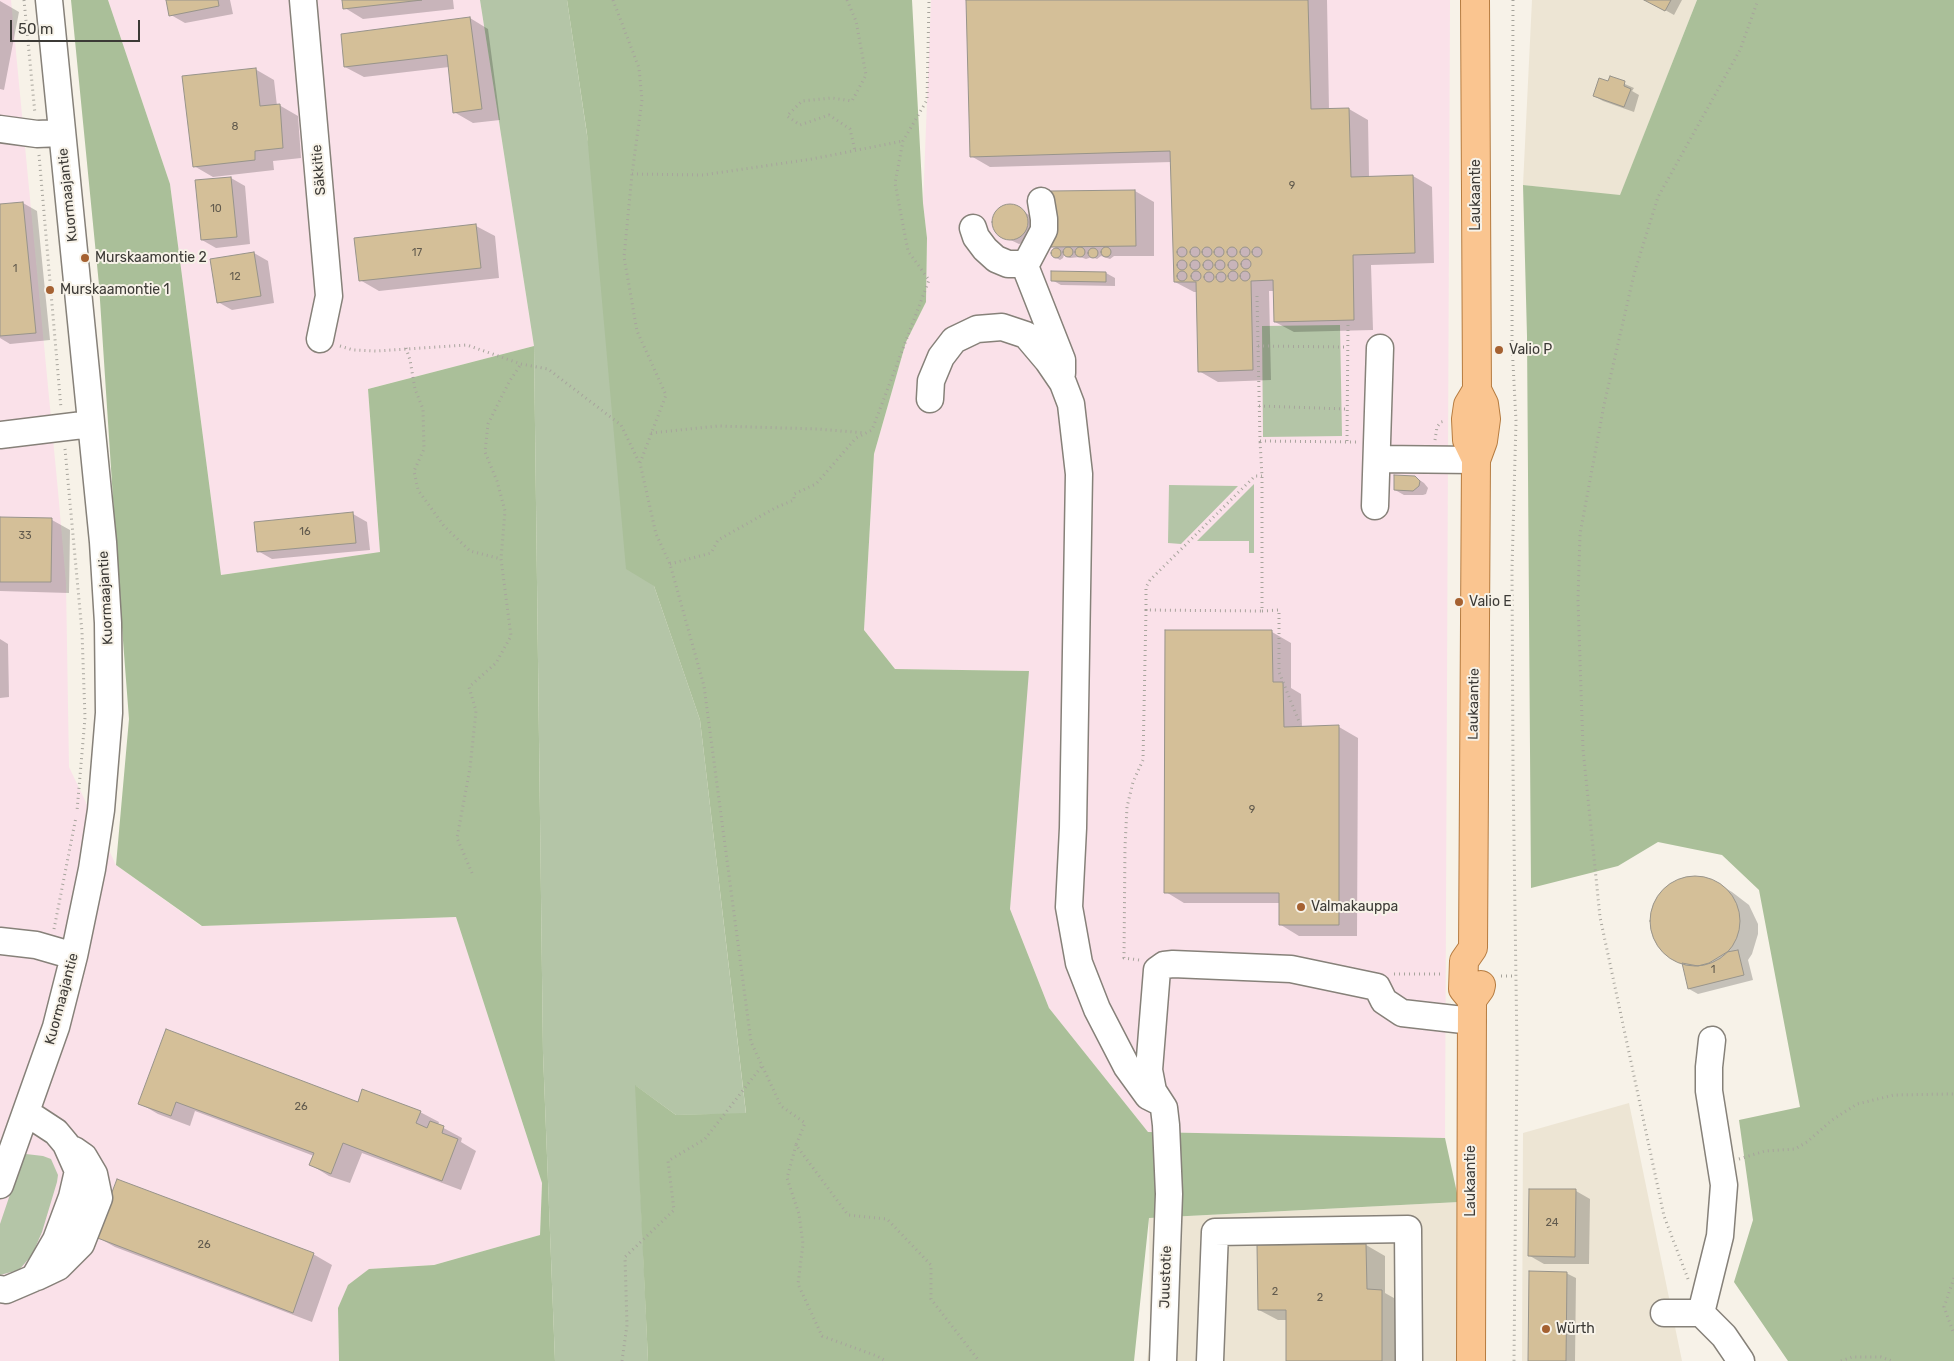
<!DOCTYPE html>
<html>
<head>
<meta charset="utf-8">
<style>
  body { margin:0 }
  #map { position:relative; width:1954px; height:1361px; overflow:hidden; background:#f7f2e8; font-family:Rubik,sans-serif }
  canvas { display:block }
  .scale { position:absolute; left:10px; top:20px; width:130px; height:22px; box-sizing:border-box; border:2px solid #3c3a36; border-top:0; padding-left:6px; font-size:15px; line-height:18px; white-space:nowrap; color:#3c3a36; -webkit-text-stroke:4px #f7f2e8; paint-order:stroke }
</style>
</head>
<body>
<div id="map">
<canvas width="1954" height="1361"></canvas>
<div class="scale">50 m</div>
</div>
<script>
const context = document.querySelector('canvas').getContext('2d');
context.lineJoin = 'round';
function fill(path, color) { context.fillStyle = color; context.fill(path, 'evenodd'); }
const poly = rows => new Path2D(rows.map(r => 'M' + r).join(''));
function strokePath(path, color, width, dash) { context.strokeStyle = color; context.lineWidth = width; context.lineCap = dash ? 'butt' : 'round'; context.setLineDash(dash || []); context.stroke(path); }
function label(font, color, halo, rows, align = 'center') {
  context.font = font + ' Rubik,sans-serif'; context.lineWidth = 4; context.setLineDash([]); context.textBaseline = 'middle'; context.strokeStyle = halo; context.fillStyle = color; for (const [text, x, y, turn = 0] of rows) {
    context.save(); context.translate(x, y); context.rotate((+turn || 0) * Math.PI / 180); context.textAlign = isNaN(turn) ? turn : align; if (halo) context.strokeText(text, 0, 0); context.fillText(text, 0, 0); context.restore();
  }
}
fill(poly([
  [1532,0,1697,0,1620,196,1523,185],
  [1629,1103,1682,1361,1522,1361,1523,1133],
  [1459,1202,1456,1361,1147,1361,1150,1338,1149,1218]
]), '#ede5d4');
fill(poly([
  [0,0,11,0,58,491,66,583,69,767,116,865,201,926,456,917,542,1183,540,1235,434,1265,369,1269,338,1308,339,1361,0,1361],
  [108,0,480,0,534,346,368,389,380,552,221,575,170,184],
  [931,0,1450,0,1445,1138,1148,1132,1049,1008,1010,909,1028,671,895,669,864,630,874,454,906,342,926,302,927,238,923,203]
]), '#fae1e9');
fill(poly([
  [480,0,567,0,654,586,700,720,746,1114,676,1115,636,1086,648,1361,555,1361,543,1053,534,346],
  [1340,325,1342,436,1263,437,1262,326],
  [1254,484,1254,553,1249,553,1249,541,1197,541],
  [1169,485,1238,486,1181,544,1168,543],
  [26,1154,43,1156,51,1159,58,1175,57,1182,42,1232,32,1255,19,1270,0,1275,0,1224,23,1156]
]), '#b4c5a7');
fill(poly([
  [71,0,108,0,170,184,221,575,380,552,368,389,534,346,543,1053,555,1361,339,1361,338,1308,348,1285,369,1269,434,1265,540,1235,542,1183,456,917,202,926,116,865,129,719,118,575,99,285],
  [567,0,912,0,923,203,927,238,926,302,906,342,874,454,864,630,895,669,1029,671,1010,909,1049,1008,1148,1132,1445,1138,1459,1202,1149,1218,1134,1361,648,1361,635,1085,676,1115,746,1113,700,720,654,586,626,569,587,134],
  [1697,0,1954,0,1954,1361,1788,1361,1734,1282,1753,1220,1739,1120,1800,1107,1759,890,1722,855,1658,842,1618,866,1531,888,1527,336,1523,185,1620,195]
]), '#aabf99');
fill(poly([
  [168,0,230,0,233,14,185,23,171,15],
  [344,0,453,0,454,9,363,19,345,8],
  [968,0,1327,0,1329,110,1349,109,1368,120,1369,177,1413,176,1432,187,1434,263,1371,265,1373,330,1294,332,1275,322,1274,291,1269,291,1271,380,1218,382,1199,371,1197,292,1194,292,1175,282,1172,162,990,167,971,156],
  [1647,0,1682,0,1674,15],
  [0,1,19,12,4,90,0,89],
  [470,18,488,29,500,120,473,123,454,112,449,67,364,77,345,67],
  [255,69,274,80,277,106,279,105,298,116,301,158,273,161,274,170,213,177,194,166],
  [1611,78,1634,88,1632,91,1639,95,1634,112,1603,101,1594,96,1609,83],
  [231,178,245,186,250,244,216,248,202,240],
  [1135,191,1154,202,1154,256,1114,256,1110,259,1101,256,1097,259,1092,257,1086,259,1080,257,1070,258,1064,255,1063,258,1060,260,1053,256,1053,250,1056,248,1053,246],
  [23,203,37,211,50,340,10,344,0,338,0,206],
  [1010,205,1020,209,1033,218,1029,241,1019,244,998,234,994,223,996,213,1000,209],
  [476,226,495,236,499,278,379,291,360,280],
  [254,253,268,261,274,303,232,310,218,302],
  [1106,273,1115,278,1115,286,1061,285,1052,280],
  [1415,477,1424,483,1428,488,1426,494,1423,495,1404,495,1395,490],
  [353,514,367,522,370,550,272,559,258,551],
  [0,519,52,520,70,530,69,593,0,591],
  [1272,632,1291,643,1291,688,1301,694,1302,728,1339,727,1358,738,1357,936,1299,936,1281,925,1281,903,1184,903,1166,892],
  [0,639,8,644,9,697,0,698],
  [1703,878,1713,881,1732,892,1749,905,1758,924,1758,934,1752,954,1748,960,1753,980,1698,994,1689,989,1683,964,1661,948,1655,939,1652,918,1658,898,1664,890,1682,879],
  [166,1031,358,1103,420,1112,439,1122,438,1125,462,1138,461,1142,476,1151,461,1190,362,1153,350,1183,329,1176,311,1165,314,1156,195,1111,190,1126,158,1114,139,1103],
  [1530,1190,1576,1191,1590,1199,1589,1264,1544,1264,1530,1256],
  [97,1237,313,1254,332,1265,312,1322,115,1247],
  [1366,1245,1385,1256,1385,1293,1401,1302,1401,1361,1287,1361,1287,1320,1278,1320,1259,1310],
  [1566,1273,1576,1278,1575,1361,1530,1361]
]), '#0003');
const building = poly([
  [166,0,218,0,219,6,169,16,166,0],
  [342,0,422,0,343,9,342,0],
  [966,0,1308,0,1311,109,1349,108,1351,177,1413,175,1415,253,1353,255,1354,320,1274,322,1273,280,1251,281,1253,370,1198,372,1196,282,1174,282,1170,151,970,157,966,0],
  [1644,0,1671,0,1665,11,1644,0],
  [470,17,482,109,453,113,447,55,344,67,341,34,470,17],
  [256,68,260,106,280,104,283,148,255,151,255,160,193,167,182,76,256,68],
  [1610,76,1625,81,1624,86,1631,89,1624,107,1593,96,1599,78,1608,81,1610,76],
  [231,177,237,237,201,240,195,180,231,177],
  [1135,190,1136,246,1051,247,1051,191,1135,190],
  [23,202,36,333,0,336,0,204,23,202],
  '992 222a18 18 0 1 1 36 0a18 18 0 1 1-36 0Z',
  [476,224,481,268,359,281,354,238,476,224],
  '1101 252a5 5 0 1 1 10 0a5 5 0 1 1-10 0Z',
  '1063 252a5 5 0 1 1 10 0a5 5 0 1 1-10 0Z',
  '1075 252a5 5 0 1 1 10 0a5 5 0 1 1-10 0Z',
  '1214 252a5 5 0 1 1 10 0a5 5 0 1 1-10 0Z',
  '1190 252a5 5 0 1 1 10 0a5 5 0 1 1-10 0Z',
  '1177 252a5 5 0 1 1 10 0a5 5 0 1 1-10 0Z',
  '1240 252a5 5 0 1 1 10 0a5 5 0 1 1-10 0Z',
  '1252 252a5 5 0 1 1 10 0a5 5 0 1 1-10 0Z',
  '1202 252a5 5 0 1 1 10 0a5 5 0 1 1-10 0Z',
  '1227 252a5 5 0 1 1 10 0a5 5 0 1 1-10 0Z',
  '1088 253a5 5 0 1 1 10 0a5 5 0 1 1-10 0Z',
  '1051 253a5 5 0 1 1 10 0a5 5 0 1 1-10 0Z',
  [254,252,261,296,217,303,210,259,254,252],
  '1241 264a5 5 0 1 1 10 0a5 5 0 1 1-10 0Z',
  '1190 265a5 5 0 1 1 10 0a5 5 0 1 1-10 0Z',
  '1215 265a5 5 0 1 1 10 0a5 5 0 1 1-10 0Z',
  '1203 265a5 5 0 1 1 10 0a5 5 0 1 1-10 0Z',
  '1228 265a5 5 0 1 1 10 0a5 5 0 1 1-10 0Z',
  '1177 265a5 5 0 1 1 10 0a5 5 0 1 1-10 0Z',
  [1051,271,1106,272,1106,282,1051,281,1051,271],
  '1177 276a5 5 0 1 1 10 0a5 5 0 1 1-10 0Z',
  '1240 276a5 5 0 1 1 10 0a5 5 0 1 1-10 0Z',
  '1191 276a5 5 0 1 1 10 0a5 5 0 1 1-10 0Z',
  '1228 276a5 5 0 1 1 10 0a5 5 0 1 1-10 0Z',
  '1216 277a5 5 0 1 1 10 0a5 5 0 1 1-10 0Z',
  '1204 277a5 5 0 1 1 10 0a5 5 0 1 1-10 0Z',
  [1394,475,1415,476,1420,481,1419,486,1413,491,1394,490,1394,475],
  [353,512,356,543,257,552,254,522,353,512],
  [0,517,52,518,51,582,0,582,0,517],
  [1165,630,1272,630,1273,682,1283,682,1284,727,1339,725,1339,925,1279,925,1279,893,1164,893,1165,630],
  '1650 921a45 45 0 1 1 90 0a45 45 0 1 1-90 0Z',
  [1738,950,1744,975,1688,989,1682,963,1698,966,1709,963,1727,952,1738,950],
  [166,1029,358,1102,362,1089,421,1111,416,1123,427,1128,430,1121,444,1126,442,1133,458,1139,442,1181,343,1143,331,1174,309,1165,314,1153,176,1102,171,1116,138,1104,166,1029],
  [117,1179,314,1253,293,1313,95,1237,117,1179],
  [1529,1189,1576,1189,1575,1257,1528,1256,1529,1189],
  [1366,1244,1367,1289,1382,1290,1382,1361,1286,1361,1286,1310,1258,1310,1257,1245,1366,1244],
  [1529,1271,1567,1272,1566,1361,1528,1361,1529,1271]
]);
fill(building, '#d4bf98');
strokePath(building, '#98948b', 1);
const minor = poly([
  [303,0,329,296,320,339],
  [0,129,37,134,62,133],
  [1041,201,1044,219,1044,230,1025,266,1062,360,1062,373],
  [973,228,976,237,985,249,996,259,1008,264,1022,264,1025,266],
  [930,399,931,381,941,357,954,340,977,329,1002,327,1026,335,1048,361,1063,383,1071,404,1079,474,1073,828,1069,907,1079,963,1097,1009,1127,1067,1148,1096,1160,1102],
  [0,435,91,424],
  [1377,459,1476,460],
  [1375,506,1380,348],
  [0,941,36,945,74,956],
  [0,1185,56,1027,74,956,92,869,101,810,109,713,108,623,103,542,49,0],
  [37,1277,58,1267,81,1244,99,1198,94,1174,84,1157,74,1150],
  [0,1289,6,1290,34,1278,56,1240,72,1197,78,1171,66,1144,56,1132,27,1113],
  [1664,1313,1701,1313,1724,1336,1741,1361],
  [1701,1313,1720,1236,1724,1185,1709,1091,1709,1067,1712,1040],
  [1163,1361,1169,1194,1166,1125,1164,1108,1153,1091,1149,1070,1157,970,1164,965,1173,964,1291,969,1377,987,1384,1001,1402,1013,1472,1021],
  [1210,1361,1215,1232,1408,1229,1409,1361]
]);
const major = poly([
  [1476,459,1467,440,1466,419,1468,405,1477,390],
  [1472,1000,1463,989,1464,961,1473,948,1476,460,1483,441,1486,419,1484,404,1477,390,1475,0],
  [1471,1361,1472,1000,1480,989,1481,985]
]);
strokePath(minor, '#868179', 29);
strokePath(major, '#b67c40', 30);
strokePath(poly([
  [24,0,35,114],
  [613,0,639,68,642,100,632,174,624,257,637,331,666,395,640,463,656,534,670,564,704,686,751,1042,781,1106,805,1123,796,1145,848,1215,887,1219,931,1265,931,1299,979,1361],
  [847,0,856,21,866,75,852,101,832,98,802,101,787,116,800,125,829,115,850,129,855,151],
  [1513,0,1512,344,1516,421,1512,569,1513,770,1517,1053,1514,1361],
  [39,155,61,408],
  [632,174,703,175,812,159,903,141],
  [1257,296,1260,441,1356,442],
  [340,346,353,350,377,351,467,345,521,364,548,369,621,425,639,462],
  [1258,346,1347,347],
  [406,348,410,360,415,389,423,409,424,449,414,471,418,490,444,526,470,551,501,559],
  [1259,406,1347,409],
  [651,433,718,426,818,429,865,433],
  [1435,440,1437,427,1441,422,1445,421],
  [1347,441,1348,322],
  [65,449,82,632,85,718,77,811],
  [670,564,711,553,718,540,775,508,794,500,794,494,816,484,856,438,872,430,929,280,908,251,895,183,903,141,927,100,929,0],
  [1146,610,1146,587,1150,580,1255,476,1262,476],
  [1262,611,1279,610,1279,672,1300,724],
  [472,873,457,838,470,768,476,711,469,687,496,663,511,636,501,559,505,511,497,481,485,452,488,424,509,382,521,364],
  [54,929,76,817],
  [1139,960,1124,958,1125,847,1127,807,1133,782,1143,760,1146,610,1262,611,1262,476,1260,441],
  [1394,974,1442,974],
  [1501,976,1515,976],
  [796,1145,787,1178,799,1214,803,1244,798,1284,822,1336,877,1356,886,1361],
  [1739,1159,1765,1151,1795,1149,1807,1142,1832,1120,1857,1104,1894,1095,1954,1094],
  [1954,1278,1944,1307,1954,1334],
  [1688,1279,1664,1216,1600,917,1583,749,1578,600,1580,534,1604,405,1634,274,1658,197,1740,50,1758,0],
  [622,1361,627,1325,625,1257,674,1210,668,1161,705,1139,762,1066],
  [1841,1361,1852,1357,1881,1357,1892,1361]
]), '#a7a49c', 3, [1, 4]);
strokePath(minor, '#fff', 26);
strokePath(major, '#fac590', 28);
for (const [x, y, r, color] of [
  [85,258,5,"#a56131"],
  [50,290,5,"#a56131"],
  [1499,350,5,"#a56131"],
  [1459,602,5,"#a56131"],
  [1301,907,5,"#a56131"],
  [1546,1329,5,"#a56131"]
]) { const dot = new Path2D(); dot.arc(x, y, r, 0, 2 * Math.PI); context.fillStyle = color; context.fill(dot); strokePath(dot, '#f7f2e8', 2); }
label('11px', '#625b4e', null, [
  ["8",235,127],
  ["9",1292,186],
  ["10",216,209],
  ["17",417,253],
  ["1",15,269],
  ["12",235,277],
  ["16",305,532],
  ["33",25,536],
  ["9",1252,810],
  ["1",1713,970],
  ["26",301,1107],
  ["24",1552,1223],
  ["26",204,1245],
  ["2",1275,1292],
  ["2",1320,1298]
]);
label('14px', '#3c3a36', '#f7f2e8', [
  ["Säkkitie",319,170,-95],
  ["Kuormaajantie",68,195,-96],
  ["Laukaantie",1476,195,-90],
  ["Kuormaajantie",106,598,-93],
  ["Laukaantie",1474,704,-89],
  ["Kuormaajantie",62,999,-75],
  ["Laukaantie",1471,1181,-90],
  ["Juustotie",1166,1277,-88]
]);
label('14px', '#3c3a36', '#f7f2e8', [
  ["Murskaamontie 2",95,258],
  ["Murskaamontie 1",60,290],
  ["Valio P",1509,350],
  ["Valio E",1469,602],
  ["Valmakauppa",1311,907],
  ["Würth",1556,1329]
], 'left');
</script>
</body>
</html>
